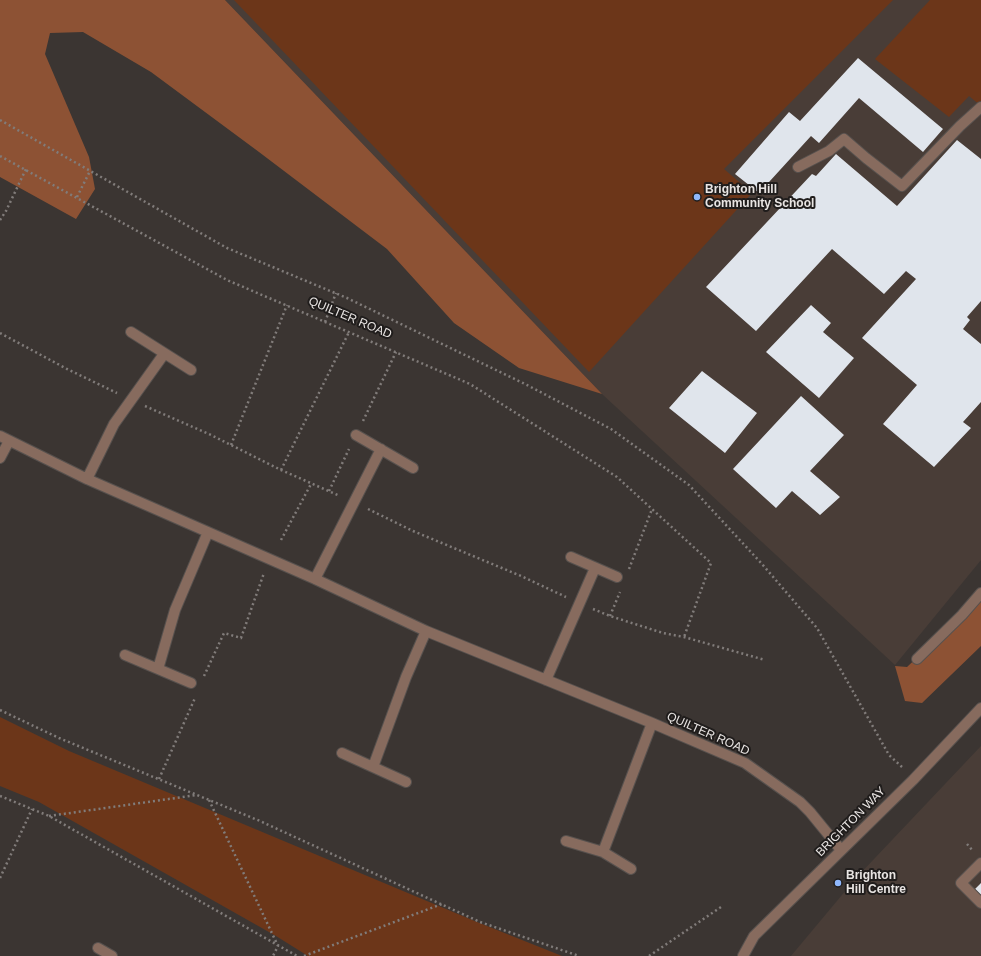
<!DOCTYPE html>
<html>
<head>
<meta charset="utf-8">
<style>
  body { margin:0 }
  canvas { display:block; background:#3b3532 }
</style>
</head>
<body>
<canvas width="981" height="956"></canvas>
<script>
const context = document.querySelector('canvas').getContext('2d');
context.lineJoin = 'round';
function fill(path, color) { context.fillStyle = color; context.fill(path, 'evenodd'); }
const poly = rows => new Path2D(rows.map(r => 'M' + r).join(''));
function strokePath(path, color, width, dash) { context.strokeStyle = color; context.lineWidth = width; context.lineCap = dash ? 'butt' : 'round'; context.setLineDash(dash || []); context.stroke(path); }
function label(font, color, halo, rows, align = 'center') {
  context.font = font + ' Arial,sans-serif'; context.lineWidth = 4; context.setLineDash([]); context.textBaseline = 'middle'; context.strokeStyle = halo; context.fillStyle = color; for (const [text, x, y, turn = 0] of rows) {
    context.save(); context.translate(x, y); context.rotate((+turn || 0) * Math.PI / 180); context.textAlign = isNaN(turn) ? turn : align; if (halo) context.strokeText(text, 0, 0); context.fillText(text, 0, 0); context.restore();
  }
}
fill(poly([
  [225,0,981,0,981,560,895,665,602,394],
  [981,746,981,956,791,956,857,877]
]), '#493d37');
fill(poly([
  [234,0,893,0,724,169,752,193,589,372],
  [930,0,981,0,981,106,969,96,949,117,875,59],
  [0,717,69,751,477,922,562,956,308,956,276,936,39,802,0,786]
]), '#6c3619');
fill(poly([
  [0,0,225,0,602,394,519,368,454,323,387,249,259,152,151,72,83,32,50,33,45,54,89,157,95,189,76,219,0,177],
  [981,597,981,646,922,703,905,701,895,666,907,667]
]), '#8d5234');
fill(poly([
  [858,58,943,129,923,152,859,98,819,143,811,136,759,193,735,174,789,112,800,121],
  [957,140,981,159,981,301,967,317,970,320,963,329,981,344,981,402,963,422,971,428,934,467,883,424,917,385,862,338,916,279,906,271,884,294,832,249,756,331,706,287,812,174,816,176,836,154,897,206],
  [811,305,831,323,823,332,854,358,819,398,766,352],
  [702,371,757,413,725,453,669,408],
  [801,396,844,435,810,471,840,497,820,515,792,491,776,508,733,469],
  [981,883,981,895,975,889]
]), '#e0e5ec');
const minor = poly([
  [798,167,829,151,844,139,866,158,902,186,960,126,981,107],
  [131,332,191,370],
  [356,435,413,468],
  [0,436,87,479,315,579,426,631,652,723,745,763,800,802,810,812,841,850],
  [0,458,9,441],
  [87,479,114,424,164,354],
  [571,557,617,577],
  [315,579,381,449],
  [125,655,191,683],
  [917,659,962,615,981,593],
  [158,669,175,610,208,532],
  [546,680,595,568],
  [342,753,406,782],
  [373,767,406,677,426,631],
  [566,841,603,852,631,869],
  [603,852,652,723],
  [981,863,961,883,981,903],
  [98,948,112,956],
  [743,956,754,936,913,780,981,708]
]);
strokePath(minor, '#57514e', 12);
strokePath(poly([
  [0,120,227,248,347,298,527,385,611,429,689,485,762,564,817,628,889,755,902,767],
  [0,156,227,280,470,384,617,477,711,563,684,637],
  [77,197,90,171],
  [0,220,6,211,26,169],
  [325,322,336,293],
  [0,333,67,369,117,393],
  [145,406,211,435,281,470,340,496],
  [363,421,396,352],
  [231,445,287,305],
  [281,470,349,332],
  [329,491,349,449],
  [368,509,413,531,521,576,566,597],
  [281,540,311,484],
  [629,569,652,509],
  [593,609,610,616,663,633,684,637,765,660],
  [610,616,620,592],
  [204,676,224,633,241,638,264,573],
  [0,710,59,738,260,821,480,922,579,956],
  [159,779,195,698],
  [0,796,49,816,297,956],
  [209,800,278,946,273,956],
  [49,816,197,795],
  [967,844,973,851],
  [0,878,32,809],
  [304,956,442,904],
  [649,956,721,907]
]), '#817c7a', 2.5, [2, 3]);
strokePath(minor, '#876b5e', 10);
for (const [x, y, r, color] of [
  [697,197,4,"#8fb8fd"],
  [838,883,4,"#8fb8fd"]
]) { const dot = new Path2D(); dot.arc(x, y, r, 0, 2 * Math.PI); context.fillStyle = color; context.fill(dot); strokePath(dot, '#201d1c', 1.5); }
label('bold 12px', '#e9e5e3', '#201d1c', [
  ["Brighton Hill",705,190],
  ["Community School",705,204],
  ["Brighton",846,876],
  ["Hill Centre",846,890]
], 'left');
label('12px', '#e9e5e3', '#201d1c', [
  ["QUILTER ROAD",350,318,23],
  ["QUILTER ROAD",708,734,24],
  ["BRIGHTON WAY",851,822,-45]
]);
</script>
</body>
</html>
